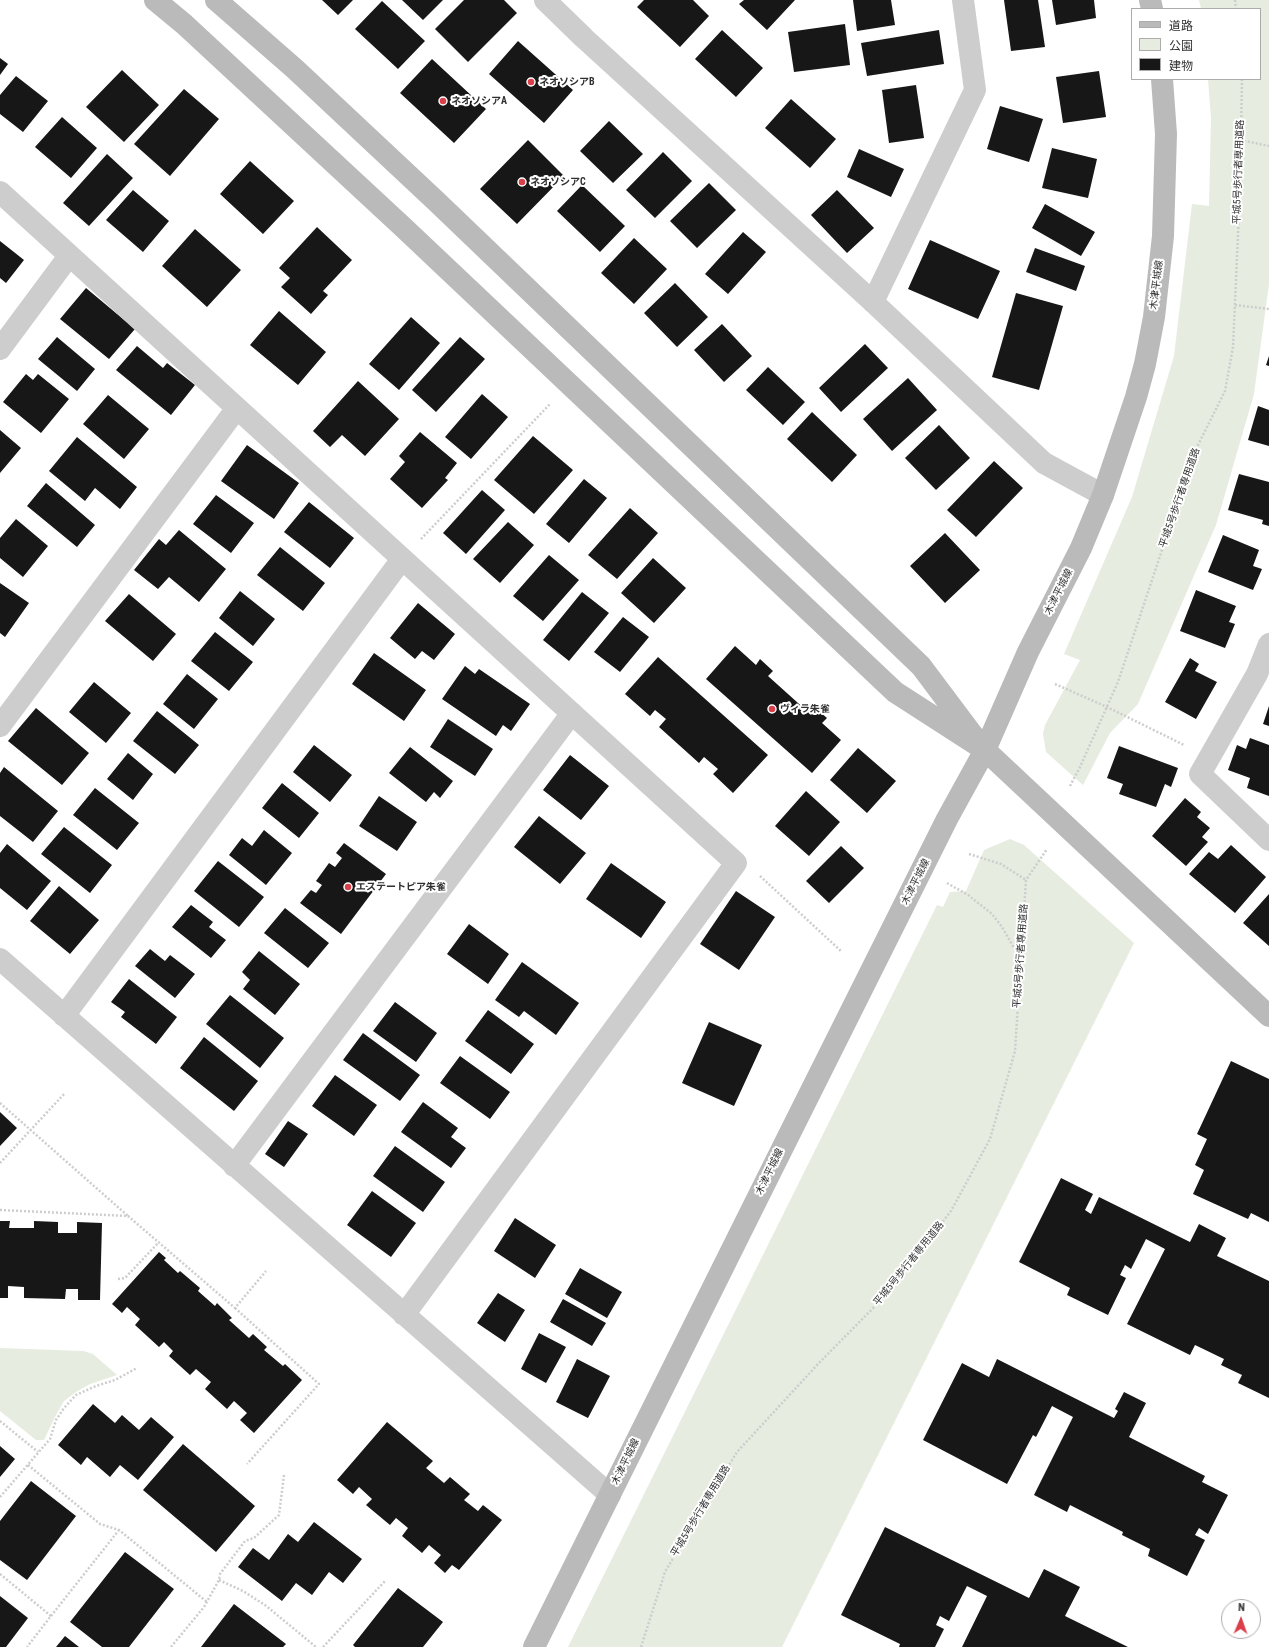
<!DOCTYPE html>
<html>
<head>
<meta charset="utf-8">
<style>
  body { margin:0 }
  #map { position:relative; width:1269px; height:1647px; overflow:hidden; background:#fff; font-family:"Roboto Condensed","Noto Sans JP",sans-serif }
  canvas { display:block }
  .legend { position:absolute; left:1131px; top:8px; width:130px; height:72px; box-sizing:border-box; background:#fff; border:1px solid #acacac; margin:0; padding:5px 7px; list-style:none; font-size:12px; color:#303030 }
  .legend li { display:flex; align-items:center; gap:8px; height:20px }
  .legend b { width:20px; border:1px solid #acacac }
  .north { position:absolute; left:1221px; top:1599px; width:40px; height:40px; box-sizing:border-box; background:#fff; border:1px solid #acacac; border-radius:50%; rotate:2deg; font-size:11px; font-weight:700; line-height:16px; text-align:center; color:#303030 }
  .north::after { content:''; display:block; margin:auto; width:14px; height:18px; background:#da3f4a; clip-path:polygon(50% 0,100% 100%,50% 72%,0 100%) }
</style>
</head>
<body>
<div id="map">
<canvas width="1269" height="1647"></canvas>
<ul class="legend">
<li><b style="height:5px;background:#bababa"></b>道路</li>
<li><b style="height:11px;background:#e6ecdf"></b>公園</li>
<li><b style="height:11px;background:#171717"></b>建物</li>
</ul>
<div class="north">N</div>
</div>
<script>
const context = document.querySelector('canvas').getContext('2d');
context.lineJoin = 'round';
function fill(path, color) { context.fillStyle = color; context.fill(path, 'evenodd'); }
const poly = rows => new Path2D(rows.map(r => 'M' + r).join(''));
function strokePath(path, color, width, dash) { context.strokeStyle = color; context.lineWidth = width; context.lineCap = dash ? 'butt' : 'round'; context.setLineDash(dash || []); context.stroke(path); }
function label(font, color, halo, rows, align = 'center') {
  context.font = font + ' "Roboto Condensed","Noto Sans JP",sans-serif'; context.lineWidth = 4; context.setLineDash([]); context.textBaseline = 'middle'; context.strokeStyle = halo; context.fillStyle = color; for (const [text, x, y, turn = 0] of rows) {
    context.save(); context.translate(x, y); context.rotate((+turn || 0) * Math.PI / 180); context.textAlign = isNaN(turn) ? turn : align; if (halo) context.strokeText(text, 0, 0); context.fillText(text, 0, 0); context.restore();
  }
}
fill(poly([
  [1199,0,1269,0,1269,284,1254,394,1216,525,1138,704,1110,733,1083,785,1046,752,1043,734,1045,725,1080,660,1064,654,1132,497,1174,356,1192,204,1209,206,1211,118,1208,79,1260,79,1260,9,1201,9],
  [1010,839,1024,845,1134,943,782,1647,568,1647,937,905,943,907,950,892,966,891,984,850],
  [0,1348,83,1351,93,1354,117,1375,90,1384,76,1392,64,1401,55,1417,44,1440,36,1440,0,1411]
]), '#e6ecdf');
fill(poly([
  [322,0,353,0,338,15],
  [402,0,443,0,423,20],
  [464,0,504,0,517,13,468,62,435,29],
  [644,0,693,0,709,16,680,47,637,7],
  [744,0,795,0,767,30,739,4],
  [853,0,891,0,895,25,857,31],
  [1004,0,1038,0,1045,47,1011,51],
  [1052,0,1094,0,1096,18,1056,25],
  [382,1,425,41,398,69,355,29],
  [845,24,850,65,794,72,788,32],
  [722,30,763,68,736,97,695,59],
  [939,30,944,64,867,76,861,43],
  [518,41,573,90,544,123,489,74],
  [0,58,8,64,0,75],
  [432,59,486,109,454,143,400,93],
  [122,70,159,105,124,142,86,107],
  [1099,71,1106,117,1063,123,1056,77],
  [16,76,48,101,23,132,0,114,0,95],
  [916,85,924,138,889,143,882,90],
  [184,89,219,119,170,176,134,144],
  [791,99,836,139,810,168,765,128],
  [1000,106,1043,119,1029,162,987,149],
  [62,117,97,148,71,178,35,147],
  [609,121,643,154,613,183,580,151],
  [528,140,564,176,517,224,480,189],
  [1052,148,1097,159,1088,198,1042,188],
  [859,149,904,169,891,197,847,177],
  [663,152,692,181,655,218,626,190],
  [107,154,133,178,89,226,63,203],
  [250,161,294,201,263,234,220,194],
  [709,183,736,210,697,248,670,221],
  [582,185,625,226,600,252,557,211],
  [133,190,169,221,143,252,106,220],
  [837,190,874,228,847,253,811,215],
  [1045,204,1095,232,1081,256,1032,228],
  [317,227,352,260,323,291,328,295,311,314,281,287,290,278,279,268],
  [195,229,241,270,207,307,162,266],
  [743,232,766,252,728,294,705,274],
  [634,238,667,269,634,304,601,273],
  [930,240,1000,271,978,319,908,289],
  [0,241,24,260,6,283,0,278],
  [1035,248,1085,266,1076,291,1026,272],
  [675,283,708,317,677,347,644,313],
  [86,288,135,329,109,359,60,319],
  [1016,293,1063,306,1039,390,992,377],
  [279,311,326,352,298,385,250,345],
  [411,317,440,343,399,390,369,364],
  [722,324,752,356,724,382,694,350],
  [57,337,95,369,77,391,38,359],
  [460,337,485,359,436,412,412,390],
  [865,344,888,368,841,412,819,388],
  [137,346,163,368,167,363,195,385,171,415,116,370],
  [1269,356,1269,366,1266,365],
  [768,367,805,402,783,425,746,390],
  [26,374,33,380,38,374,69,399,41,433,3,402],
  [908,378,937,410,892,451,863,419],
  [358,381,399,419,365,456,342,435,330,447,313,431],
  [482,394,508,417,471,459,445,437],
  [108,395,149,429,124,459,83,424],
  [1258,406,1269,410,1269,446,1248,440],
  [812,412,857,455,832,482,787,439],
  [939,425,970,458,936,490,905,458],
  [0,430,21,448,0,473],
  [420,432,457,463,445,478,448,480,422,508,390,479,405,462,399,456],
  [533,436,573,470,534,514,494,480],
  [77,437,137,487,120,509,95,488,85,501,49,471],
  [247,445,299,483,274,519,221,481],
  [994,461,1023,488,976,537,947,510],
  [1239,474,1269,482,1269,526,1262,524,1263,520,1228,510],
  [584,479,607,498,569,543,546,524],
  [46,483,95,525,77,547,27,506],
  [482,490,505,510,466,554,443,533],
  [216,495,254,523,231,553,193,524],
  [309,502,354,538,330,568,284,532],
  [630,508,658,533,617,579,588,555],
  [16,519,48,546,23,577,0,558,0,538],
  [508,522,534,545,500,583,473,559],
  [179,530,226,569,199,602,169,577,158,589,134,570,159,539,166,545],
  [945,533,980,570,945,603,910,566],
  [1223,535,1259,550,1253,566,1262,569,1253,590,1208,572],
  [280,547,325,583,303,611,257,575],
  [549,555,579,580,543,621,513,596],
  [653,558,686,588,654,623,621,593],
  [0,583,29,603,5,637,0,633],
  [1196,590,1236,606,1229,622,1235,624,1225,648,1180,631],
  [240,591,275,619,253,646,219,618],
  [582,592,609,613,569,661,543,640],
  [129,594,176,634,153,661,105,621],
  [418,603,455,634,434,660,422,651,415,659,390,638],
  [623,617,649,637,620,672,594,652],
  [215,632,253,662,229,691,191,661],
  [735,646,756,665,760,659,773,671,768,676,808,712,813,706,827,718,822,723,841,740,812,773,706,679],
  [374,653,426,690,404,721,352,684],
  [658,657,768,755,733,793,713,774,718,769,704,757,699,763,659,727,666,719,655,710,650,716,625,694],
  [1190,658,1199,664,1195,671,1217,682,1196,719,1165,702],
  [465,666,475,674,479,669,530,704,511,731,503,725,496,736,442,699],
  [187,674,218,699,194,729,163,704],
  [94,682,131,713,106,743,69,712],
  [1269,706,1269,726,1263,724],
  [36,708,89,753,62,785,8,741],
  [157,711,199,745,175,774,133,741],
  [448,719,493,749,475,776,430,747],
  [1250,738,1269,745,1269,796,1247,788,1250,778,1228,770,1237,745,1246,749],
  [314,745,352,775,330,802,293,772],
  [1119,746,1178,768,1171,787,1165,784,1156,807,1119,794,1123,784,1107,778],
  [410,747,453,781,440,798,434,792,426,802,389,773],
  [858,748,896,781,867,813,830,780],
  [128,753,153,774,133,800,107,779],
  [570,755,609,786,581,820,543,790],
  [4,767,58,811,33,842,0,816,0,773],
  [282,783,319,813,299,838,262,808],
  [95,788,139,823,117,850,73,815],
  [806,791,840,822,809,856,775,826],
  [379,796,417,822,397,851,359,826],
  [1185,798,1201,812,1197,817,1210,828,1202,837,1208,842,1186,866,1152,836],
  [539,816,586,853,560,884,514,847],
  [64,827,112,865,90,893,41,854],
  [264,830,292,853,266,885,229,855,242,838,252,846],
  [344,843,386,874,341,934,300,903,311,890,316,893,322,885,316,881,329,863,335,867,342,858,336,853],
  [7,844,51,881,27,910,0,888,0,853],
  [1231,845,1266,877,1235,913,1189,874,1209,852,1218,859],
  [841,846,864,868,829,903,806,881],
  [218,861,264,897,239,927,194,891],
  [611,863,666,902,641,938,586,899],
  [59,886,99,920,70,954,30,921],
  [736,891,775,917,739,970,700,944],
  [1269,894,1269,946,1243,923],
  [191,905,213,922,209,927,226,940,211,958,172,927],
  [285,908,329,943,308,968,264,933],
  [469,924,509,954,488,984,447,954],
  [150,949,165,961,170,955,195,974,175,998,135,966],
  [259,951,300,984,275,1015,243,989,250,980,242,972],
  [522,962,579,1003,556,1035,524,1011,519,1017,495,1000],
  [129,979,177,1017,156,1044,121,1017,125,1012,111,1002],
  [230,995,284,1038,260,1068,206,1024],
  [395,1002,437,1033,416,1062,373,1031],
  [488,1010,534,1044,511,1074,465,1041],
  [709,1022,762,1045,734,1106,682,1083],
  [363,1033,420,1075,400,1101,343,1060],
  [204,1037,258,1081,234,1111,180,1068],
  [460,1056,510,1092,490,1119,440,1083],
  [1231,1061,1269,1079,1269,1222,1251,1213,1248,1219,1193,1194,1204,1170,1195,1165,1207,1139,1197,1134],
  [335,1075,377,1105,354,1136,312,1106],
  [423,1102,458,1128,451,1137,466,1148,451,1168,401,1132],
  [0,1112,17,1128,0,1146],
  [288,1121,308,1134,284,1167,265,1154],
  [395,1146,445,1182,423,1212,373,1176],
  [1061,1178,1093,1194,1085,1210,1091,1214,1099,1197,1190,1242,1199,1224,1226,1238,1217,1256,1269,1281,1269,1398,1238,1383,1242,1375,1221,1365,1224,1359,1195,1345,1190,1355,1127,1324,1165,1249,1146,1239,1131,1269,1125,1265,1120,1275,1126,1278,1108,1315,1067,1295,1070,1288,1019,1262],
  [372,1191,416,1223,391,1257,347,1225],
  [515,1218,556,1245,535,1278,494,1251],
  [0,1221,10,1221,9,1228,34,1228,34,1221,58,1222,58,1233,77,1233,77,1222,102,1223,100,1300,78,1300,78,1289,66,1289,65,1299,24,1298,24,1287,8,1286,8,1298,0,1298],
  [159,1252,166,1258,164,1260,178,1273,180,1271,200,1288,198,1291,215,1306,217,1303,232,1318,229,1320,249,1338,253,1334,267,1347,264,1350,283,1366,285,1364,302,1380,254,1433,240,1420,247,1413,234,1401,227,1409,205,1389,211,1382,196,1369,190,1375,169,1356,173,1351,164,1342,159,1347,135,1325,140,1319,127,1307,122,1313,112,1304],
  [580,1268,622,1292,607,1318,565,1294],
  [498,1293,525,1310,505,1342,477,1323],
  [563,1299,606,1323,592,1346,550,1322],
  [539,1333,566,1347,546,1383,521,1369],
  [577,1359,610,1376,588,1418,556,1402],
  [997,1359,1114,1418,1118,1411,1115,1409,1124,1392,1146,1403,1129,1437,1205,1476,1202,1482,1228,1495,1208,1534,1199,1528,1195,1535,1205,1540,1187,1576,1148,1556,1150,1549,1122,1535,1123,1532,1070,1505,1067,1512,1034,1495,1073,1417,1052,1406,1036,1437,1033,1435,1007,1484,923,1440,962,1363,989,1377],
  [93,1404,115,1423,122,1415,139,1430,151,1417,174,1437,138,1480,120,1465,110,1477,87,1457,81,1465,58,1445],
  [387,1422,433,1461,426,1468,444,1483,450,1477,470,1494,464,1500,478,1511,483,1505,502,1520,459,1570,452,1565,445,1573,434,1563,441,1555,429,1545,422,1553,402,1536,408,1528,396,1518,390,1525,366,1505,372,1499,359,1487,353,1494,337,1480],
  [183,1444,255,1506,216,1552,143,1490],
  [0,1446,15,1459,0,1477],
  [31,1481,76,1516,27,1580,0,1560,0,1521],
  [314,1522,362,1559,343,1583,329,1572,312,1595,296,1583,282,1601,238,1567,253,1548,269,1560,288,1534,298,1542],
  [885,1527,1029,1598,1044,1569,1080,1587,1065,1616,1128,1647,962,1647,987,1596,967,1586,949,1621,940,1616,936,1625,944,1629,935,1647,899,1647,900,1644,841,1615],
  [125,1552,174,1589,129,1647,102,1647,70,1622],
  [398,1588,443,1622,423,1647,355,1647,353,1645],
  [0,1596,28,1618,6,1647,0,1647],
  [234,1604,286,1644,283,1647,201,1647],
  [65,1636,79,1647,56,1647]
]), '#171717');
strokePath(poly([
  [1235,0,1236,9],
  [1240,140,1269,146],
  [1235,305,1269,309],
  [421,539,550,404],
  [1055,684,1107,707,1184,745],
  [1070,786,1080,767,1118,682,1195,451,1225,391,1233,347,1240,190,1242,79],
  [969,854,1001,864,1026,880],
  [760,876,842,952],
  [947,883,968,895,992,914,1002,927,1021,960],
  [0,1103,128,1216],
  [0,1163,65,1093],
  [0,1210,128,1216,235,1308,266,1271],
  [118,1279,125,1278,159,1242],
  [235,1308,319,1384,247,1464],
  [0,1421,38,1452],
  [28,1465,100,1524,119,1530,207,1602],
  [0,1497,50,1439,56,1420,64,1408,76,1395,96,1386,115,1380,137,1368],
  [0,1574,51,1616,27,1647],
  [219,1580,243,1591,265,1605,316,1647],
  [51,1616,119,1530],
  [171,1647,204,1607,219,1580,220,1574,245,1541,254,1538,279,1515,284,1475],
  [323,1647,386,1580],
  [641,1647,665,1572,696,1519,737,1452,818,1364,885,1296,951,1211,990,1139,1015,1051,1026,880,1047,849]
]), '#cdcdcd', 2.5, [2, 2]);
strokePath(poly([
  [545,0,584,38,873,302,1044,463,1103,495],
  [0,192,736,863,404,1315],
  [873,302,975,90,963,0],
  [0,349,69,256],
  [1269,644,1257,674,1200,774,1269,840],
  [0,726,237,408],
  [0,959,610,1495],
  [64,1016,402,559],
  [234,1166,572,713]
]), '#cdcdcd', 22);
strokePath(poly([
  [155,0,184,24,404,228,895,692,985,750,1269,1016],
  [216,0,295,69,437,202,921,666,975,738],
  [1150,0,1152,9],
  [534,1647,776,1161,947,819,985,750,1028,652,1081,548,1103,495,1136,397,1145,364,1154,317,1163,236,1166,134,1162,79]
]), '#bababa', 22);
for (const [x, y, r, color] of [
  [531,82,4,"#da3f4a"],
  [443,101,4,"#da3f4a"],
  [522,182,4,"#da3f4a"],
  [772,709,4,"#da3f4a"],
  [348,887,4,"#da3f4a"]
]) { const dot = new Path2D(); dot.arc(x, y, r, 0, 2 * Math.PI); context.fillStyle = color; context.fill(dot); strokePath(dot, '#fff', 1.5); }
label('bold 10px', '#303030', '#fff', [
  ["ネオソシアB",539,82],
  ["ネオソシアA",451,101],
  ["ネオソシアC",530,182],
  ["ヴィラ朱雀",780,709],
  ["エステートピア朱雀",356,887]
], 'left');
label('10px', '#303030', '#fff', [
  ["平城5号歩行者専用道路",1239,172,-88],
  ["木津平城線",1157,285,-83],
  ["平城5号歩行者専用道路",1180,498,-71],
  ["木津平城線",1059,592,-63],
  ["木津平城線",916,882,-63],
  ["平城5号歩行者専用道路",1021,956,-86],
  ["木津平城線",770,1172,-64],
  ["平城5号歩行者専用道路",909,1264,-51],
  ["木津平城線",626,1462,-64],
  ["平城5号歩行者専用道路",701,1511,-59]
]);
</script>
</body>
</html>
